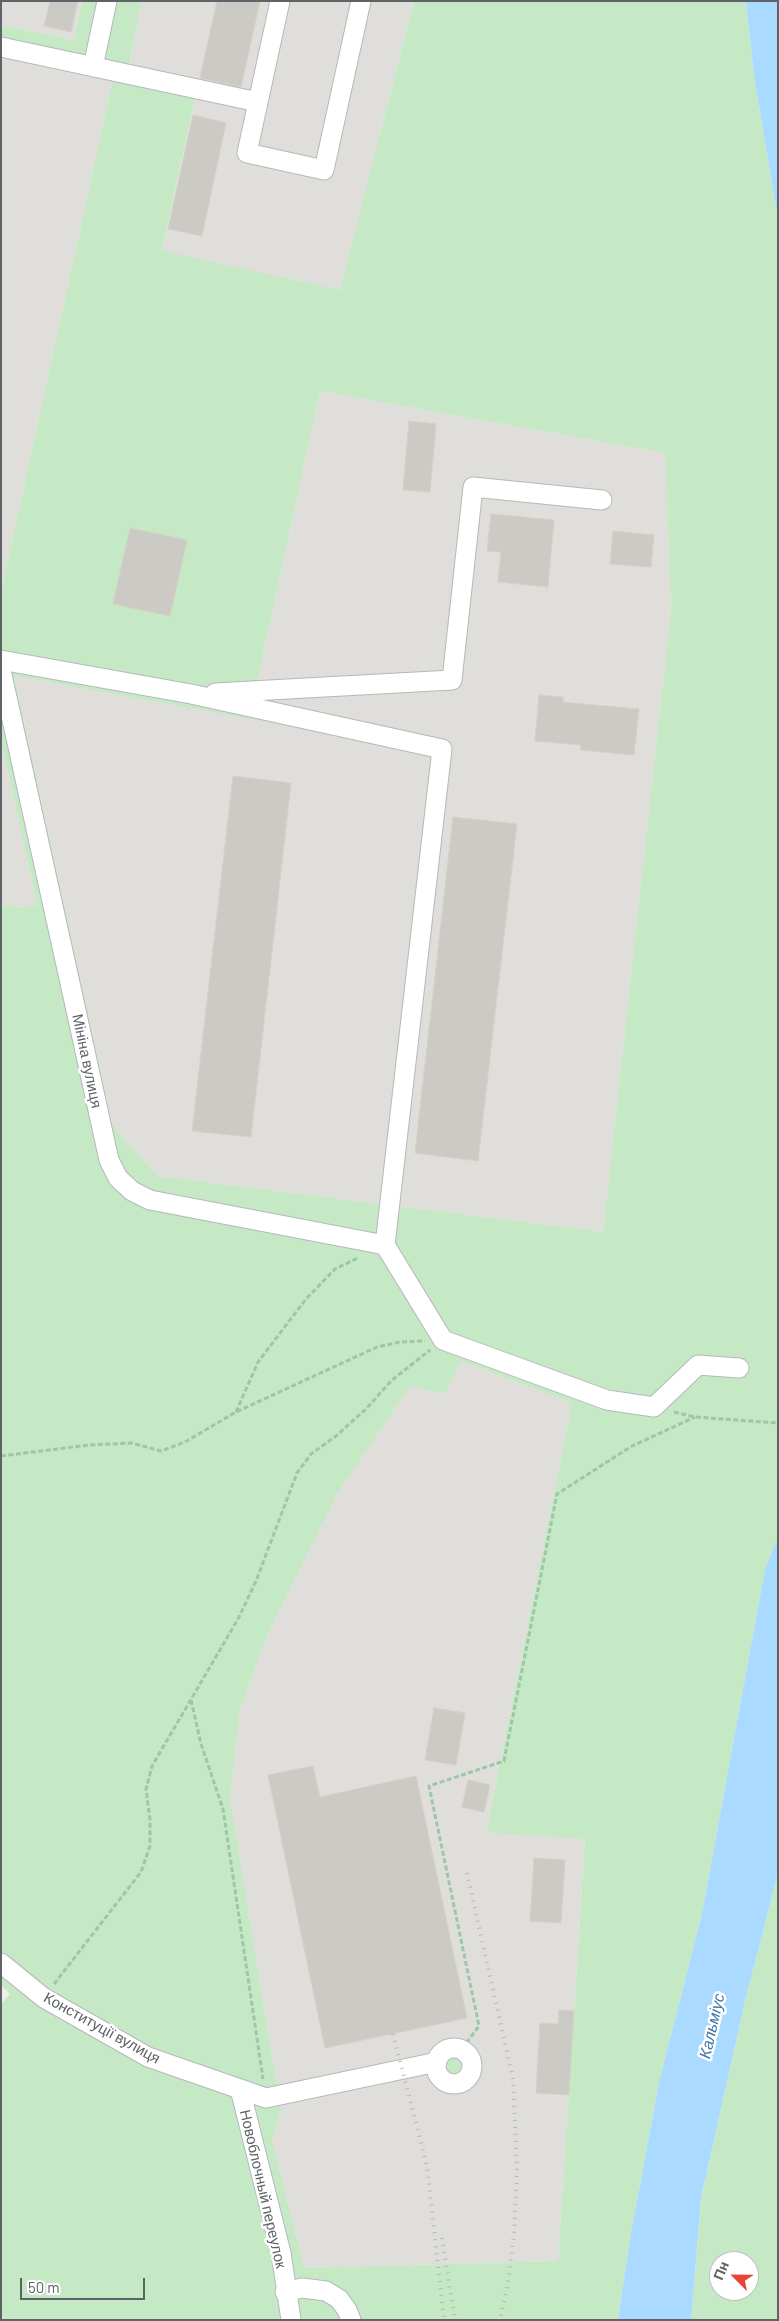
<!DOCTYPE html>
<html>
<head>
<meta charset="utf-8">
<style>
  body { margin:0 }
  #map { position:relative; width:779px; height:2321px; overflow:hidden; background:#f1efe8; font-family:Barlow,sans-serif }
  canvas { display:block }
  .frame { position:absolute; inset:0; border:2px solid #5f6368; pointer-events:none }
  .north { position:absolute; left:709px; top:2251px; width:50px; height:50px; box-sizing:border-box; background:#fff; border:1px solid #bfc1c3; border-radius:50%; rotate:293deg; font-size:14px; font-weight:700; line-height:20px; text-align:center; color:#5f6368 }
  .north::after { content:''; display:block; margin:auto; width:18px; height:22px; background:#ea4335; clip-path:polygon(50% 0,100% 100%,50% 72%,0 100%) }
  .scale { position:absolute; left:20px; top:2278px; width:125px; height:22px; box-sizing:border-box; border:2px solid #5f6368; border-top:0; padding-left:6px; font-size:15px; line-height:18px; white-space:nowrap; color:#5f6368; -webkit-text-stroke:4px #fff; paint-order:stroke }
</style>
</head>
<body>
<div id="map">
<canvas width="779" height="2321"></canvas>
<div class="frame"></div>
<div class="north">Пн</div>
<div class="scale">50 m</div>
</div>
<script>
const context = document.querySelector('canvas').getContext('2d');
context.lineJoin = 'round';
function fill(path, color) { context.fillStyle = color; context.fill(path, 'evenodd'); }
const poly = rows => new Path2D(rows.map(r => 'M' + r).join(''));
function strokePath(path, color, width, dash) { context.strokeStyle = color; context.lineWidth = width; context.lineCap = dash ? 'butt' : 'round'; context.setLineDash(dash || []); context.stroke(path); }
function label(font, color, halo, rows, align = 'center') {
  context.font = font + ' Barlow,sans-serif'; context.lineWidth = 5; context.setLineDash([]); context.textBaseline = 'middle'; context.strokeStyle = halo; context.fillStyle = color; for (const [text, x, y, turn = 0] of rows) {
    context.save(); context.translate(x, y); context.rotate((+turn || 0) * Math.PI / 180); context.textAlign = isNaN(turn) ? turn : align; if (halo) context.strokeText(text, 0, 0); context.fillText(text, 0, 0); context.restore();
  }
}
fill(poly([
  [1,1,82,1,74,40,1,25],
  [142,1,414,1,340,290,162,252,195,99,125,83],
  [1,55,113,79,1,592],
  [320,391,665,453,671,609,603,1232,158,1176,113,1127,14,676,249,719],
  [1,741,37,905,20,908,1,904],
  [461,1361,572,1403,486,1831,585,1838,558,2261,304,2268,272,2140,281,2111,230,1797,240,1710,268,1633,337,1494,410,1385]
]), '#e0deda');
fill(poly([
  [82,1,142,1,125,83,195,98,162,251,340,290,414,1,746,1,754,76,778,219,778,1537,765,1569,702,1914,660,2078,631,2233,618,2320,1,2320,1,2004,10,1994,1,1985,1,904,20,908,37,905,1,741,1,592,113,79,1,55,1,25,74,40],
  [320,391,665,453,671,609,603,1232,158,1176,113,1127,14,676,249,719],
  [461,1361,572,1403,486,1832,585,1839,558,2261,304,2268,272,2140,281,2111,230,1797,240,1710,268,1633,337,1494,410,1386,444,1394],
  [778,1873,778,2320,691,2320,701,2199,746,1997],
  [719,2261,749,2261,749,2291,719,2291],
  '444 2066a10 10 0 1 1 20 0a10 10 0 1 1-20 0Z'
]), '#c5e8c5');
fill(poly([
  [746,1,778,1,778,219,754,76],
  [778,1537,778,1873,746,1997,701,2198,691,2320,618,2320,631,2233,660,2078,702,1914,765,1569]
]), '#aadaff');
const building = poly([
  [50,1,78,1,71,32,44,26,50,1],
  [217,1,260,1,241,87,200,78,217,1],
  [193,115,226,123,202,236,168,229,193,115],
  [409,421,436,424,430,492,403,490,409,421],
  [491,514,554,520,548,587,498,582,501,552,487,551,491,514],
  [130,528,187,540,170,616,113,604,130,528],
  [613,531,654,535,651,567,610,564,613,531],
  [539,695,563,697,563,702,639,709,634,755,580,750,581,745,535,741,539,695],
  [233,776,291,783,251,1137,192,1131,233,776],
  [453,817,517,824,478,1161,415,1153,453,817],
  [434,1708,465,1713,456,1765,425,1760,434,1708],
  [313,1766,320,1797,416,1776,467,2018,325,2048,268,1775,313,1766],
  [468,1780,490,1785,484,1812,462,1807,468,1780],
  [534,1858,565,1860,561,1923,530,1921,534,1858],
  [559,2010,574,2011,569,2095,536,2093,540,2023,558,2024,559,2010]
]);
fill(building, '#cccac5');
strokePath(building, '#d6d1c6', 1);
const minor = poly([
  [280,1,247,153,324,170,361,1],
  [1,47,258,102],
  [93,67,107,1],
  [1,660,191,694,442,749,385,1245,443,1340,607,1400,654,1407,698,1365,739,1368],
  [1,670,109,1160,118,1178,132,1191,150,1200,385,1245],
  [215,693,452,680,473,487,602,500],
  [1,1963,44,1998,148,2057,266,2098,437,2062],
  '436 2066a18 18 0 1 1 36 0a18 18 0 1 1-36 0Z',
  [240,2089,281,2253,291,2320],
  [285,2292,302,2288,326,2291,339,2299,347,2310,351,2320]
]);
strokePath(minor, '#b5b8bc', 21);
strokePath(poly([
  [236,1412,258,1362,306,1299,335,1269,358,1258],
  [674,1412,695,1417,778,1423],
  [1,1456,89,1445,132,1443,161,1451,185,1442,236,1412,377,1347,400,1342,425,1341],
  [191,1700,201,1744,223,1809,263,2079],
  [54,1984,141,1872,150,1846,150,1820,146,1789,152,1766,238,1619,256,1581,297,1473,311,1454,336,1436,366,1409,391,1381,430,1350],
  [462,2049,479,2026,429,1786,504,1761,557,1494,632,1446,695,1417]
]), '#9cc7a9', 3, [5, 2.5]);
strokePath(minor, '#fff', 19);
strokePath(poly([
  [467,1873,513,2079,517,2168,514,2234,507,2289,500,2320],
  [393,2034,427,2166,444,2320],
  [442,2238,455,2320]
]), '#b6b7b8', 4, [1, 6]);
label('15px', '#5f6368', '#fff', [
  ["Мініна вулиця",87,1061,78],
  ["Конституції вулиця",102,2028,29],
  ["Новоблочный переулок",263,2189,77]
]);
label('italic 16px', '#4174aa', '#fff', [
  ["Кальміус",712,2026,-77]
]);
</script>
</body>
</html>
